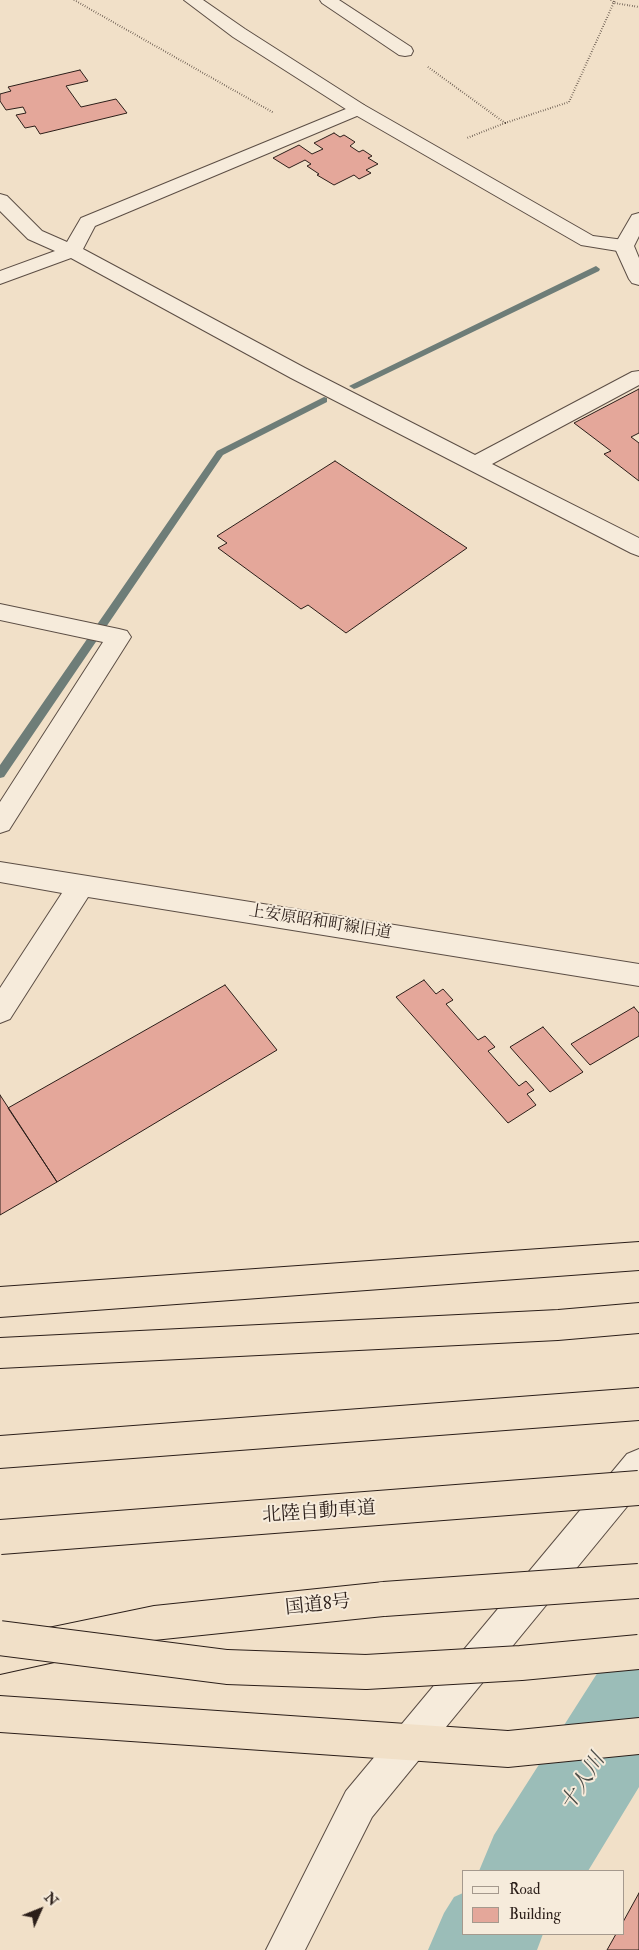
<!DOCTYPE html>
<html>
<head>
<meta charset="utf-8">
<style>
  body { margin:0 }
  #map { position:relative; width:639px; height:1950px; overflow:hidden; background:#f1e0c8; font-family:"IM FELL Double Pica",serif }
  canvas { display:block }
  .legend { position:absolute; left:462px; top:1870px; width:162px; height:65px; box-sizing:border-box; background:#f6ebdb; border:1px solid #a5998d; margin:0; padding:6px 9px; list-style:none; font-size:15px; color:#2b1e19 }
  .legend li { display:flex; align-items:center; gap:10px; height:25px }
  .legend b { width:25px; border:1px solid #a5998d }
  .north { position:absolute; left:15px; top:1885px; width:50px; height:50px; -webkit-text-stroke:4px #f6ebdb; paint-order:stroke; rotate:46deg; font-size:14px; font-weight:700; line-height:20px; text-align:center; color:#2b1e19 }
  .north::after { content:''; display:block; margin:auto; width:18px; height:22px; background:#2b1e19; clip-path:polygon(50% 0,100% 100%,50% 72%,0 100%) }
</style>
</head>
<body>
<div id="map">
<canvas width="639" height="1950"></canvas>
<ul class="legend">
<li><b style="height:6px;background:#f6ebdb"></b>Road</li>
<li><b style="height:14px;background:#e4a79a"></b>Building</li>
</ul>
<div class="north">N</div>
</div>
<script>
const context = document.querySelector('canvas').getContext('2d');
context.lineJoin = 'round';
const poly = rows => new Path2D(rows.map(r => 'M' + r).join(''));
function fill(path, color) { context.fillStyle = color; context.fill(path, 'evenodd'); }
function strokePath(path, color, width, dash) { context.strokeStyle = color; context.lineWidth = width; context.lineCap = dash ? 'butt' : 'round'; context.setLineDash(dash || []); context.stroke(path); }
function label(font, color, halo, rows, align = 'center') {
  context.font = font + ' "IM FELL Double Pica","Noto Serif JP",serif'; context.lineWidth = 4; context.setLineDash([]); context.textBaseline = 'middle'; context.strokeStyle = halo; context.fillStyle = color; for (const [text, x, y, turn = 0] of rows) {
    context.save(); context.translate(x, y); context.rotate((+turn || 0) * Math.PI / 180); context.textAlign = isNaN(turn) ? turn : align; if (halo) context.strokeText(text, 0, 0); context.fillText(text, 0, 0); context.restore();
  }
}
fill(poly([
  [596,266,600,269,599,271,357,388,354,389,349,386,596,266],
  [324,397,327,398,327,402,223,455,4,777,0,778,0,765,217,451,324,397]
]), '#6e7d78');
fill(poly([
  [639,1646,639,1787,588,1871,479,1871,494,1835,605,1661,639,1646],
  [463,1893,463,1934,543,1934,537,1950,428,1950,444,1913,454,1897,463,1893]
]), '#9bbdb8');
const building = poly([
  [80,70,88,81,66,86,81,107,116,99,127,113,40,134,35,126,25,128,16,115,26,113,23,107,6,110,0,101,0,94,11,91,8,87,80,70],
  [334,133,340,137,344,135,355,142,350,146,359,152,363,150,372,156,368,158,378,164,366,170,371,173,359,179,354,175,334,185,317,175,319,174,307,166,311,164,305,160,289,168,273,158,299,145,312,154,323,149,314,143,334,133],
  [639,389,639,433,631,437,639,443,639,481,604,454,611,451,574,423,639,389],
  [335,461,467,548,346,633,308,605,301,609,218,548,227,543,217,536,335,461],
  [424,980,436,994,443,989,453,1000,446,1004,478,1040,485,1036,495,1047,488,1051,519,1086,526,1081,534,1090,527,1094,536,1105,508,1123,396,997,424,980],
  [225,985,277,1050,57,1182,8,1108,225,985],
  [634,1007,639,1013,639,1036,590,1065,571,1044,634,1007],
  [543,1027,583,1072,550,1092,510,1047,543,1027],
  [0,1095,57,1182,0,1215,0,1095],
  [639,1893,639,1950,607,1950,616,1934,623,1934,623,1922,639,1893]
]);
fill(building, '#e4a79a');
strokePath(building, '#2b1e19', 1);
const minor = poly([
  [320,0,339,0,411,47,413,51,411,55,405,56,399,55,322,3,320,0],
  [358,104,364,105,367,109,364,113,95,226,83,249,305,368,475,455,632,372,639,371,639,385,492,464,639,538,639,556,631,553,291,378,71,258,0,284,0,271,55,251,28,239,0,211,0,194,7,196,42,231,67,242,81,218,358,104],
  [639,213,639,236,634,246,639,258,639,285,632,283,629,279,614,246,632,215,639,213],
  [0,604,119,629,127,631,131,637,9,830,0,833,0,802,103,642,0,620,0,604],
  [639,1449,639,1492,372,1817,305,1950,266,1950,346,1791,627,1454,639,1449]
]);
const tertiary = poly([
  [184,0,203,0,245,29,364,105,593,236,624,240,631,242,634,246,631,250,624,252,581,245,352,113,233,37,184,0],
  [0,862,639,964,639,986,88,897,10,1019,0,1023,0,988,62,893,0,882,0,862]
]);
const trunk = poly([
  [639,1242,639,1270,0,1317,0,1287,639,1242],
  [639,1303,639,1333,558,1340,0,1368,0,1338,558,1310,639,1303],
  [384,1582,396,1587,401,1599,396,1611,384,1616,154,1640,0,1674,0,1638,154,1606,384,1582],
  [0,1696,508,1731,639,1718,639,1754,508,1767,0,1732,0,1696]
]);
const motorway = poly([
  [639,1388,639,1420,0,1468,0,1436,639,1388]
]);
strokePath(minor, '#5c4e45', 2);
strokePath(tertiary, '#5c4e45', 2);
strokePath(trunk, '#2b1e19', 2);
strokePath(motorway, '#2b1e19', 2);
strokePath(poly([
  [74,0,274,113],
  [611,0,614,3,639,7],
  [428,67,505,123,467,138],
  [505,123,569,102,615,0]
]), '#2b1e19', 2, [0.5, 2]);
fill(minor, '#f6ebdb');
fill(tertiary, '#f6ebdb');
fill(trunk, '#f1e0c8');
fill(motorway, '#f1e0c8');
const trunkBridge = poly([
  [384,1599,639,1581]
]);
const motorwayBridge = poly([
  [0,1537,639,1488],
  [0,1638,227,1667,366,1672,521,1663,639,1652]
]);
strokePath(trunkBridge, '#2b1e19', 36, []);
strokePath(motorwayBridge, '#2b1e19', 36, []);
strokePath(trunkBridge, '#f1e0c8', 34);
strokePath(motorwayBridge, '#f1e0c8', 34);
label('16px', '#2b1e19', '#f6ebdb', [
  ["上安原昭和町線旧道",320,923,9]
]);
label('19px', '#2b1e19', '#f6ebdb', [
  ["北陸自動車道",319,1513,-4],
  ["国道8号",318,1606,-6]
]);
label('italic 21px', '#4d4e49', '#f6ebdb', [
  ["十人川",584,1783,-58]
]);
</script>
</body>
</html>
